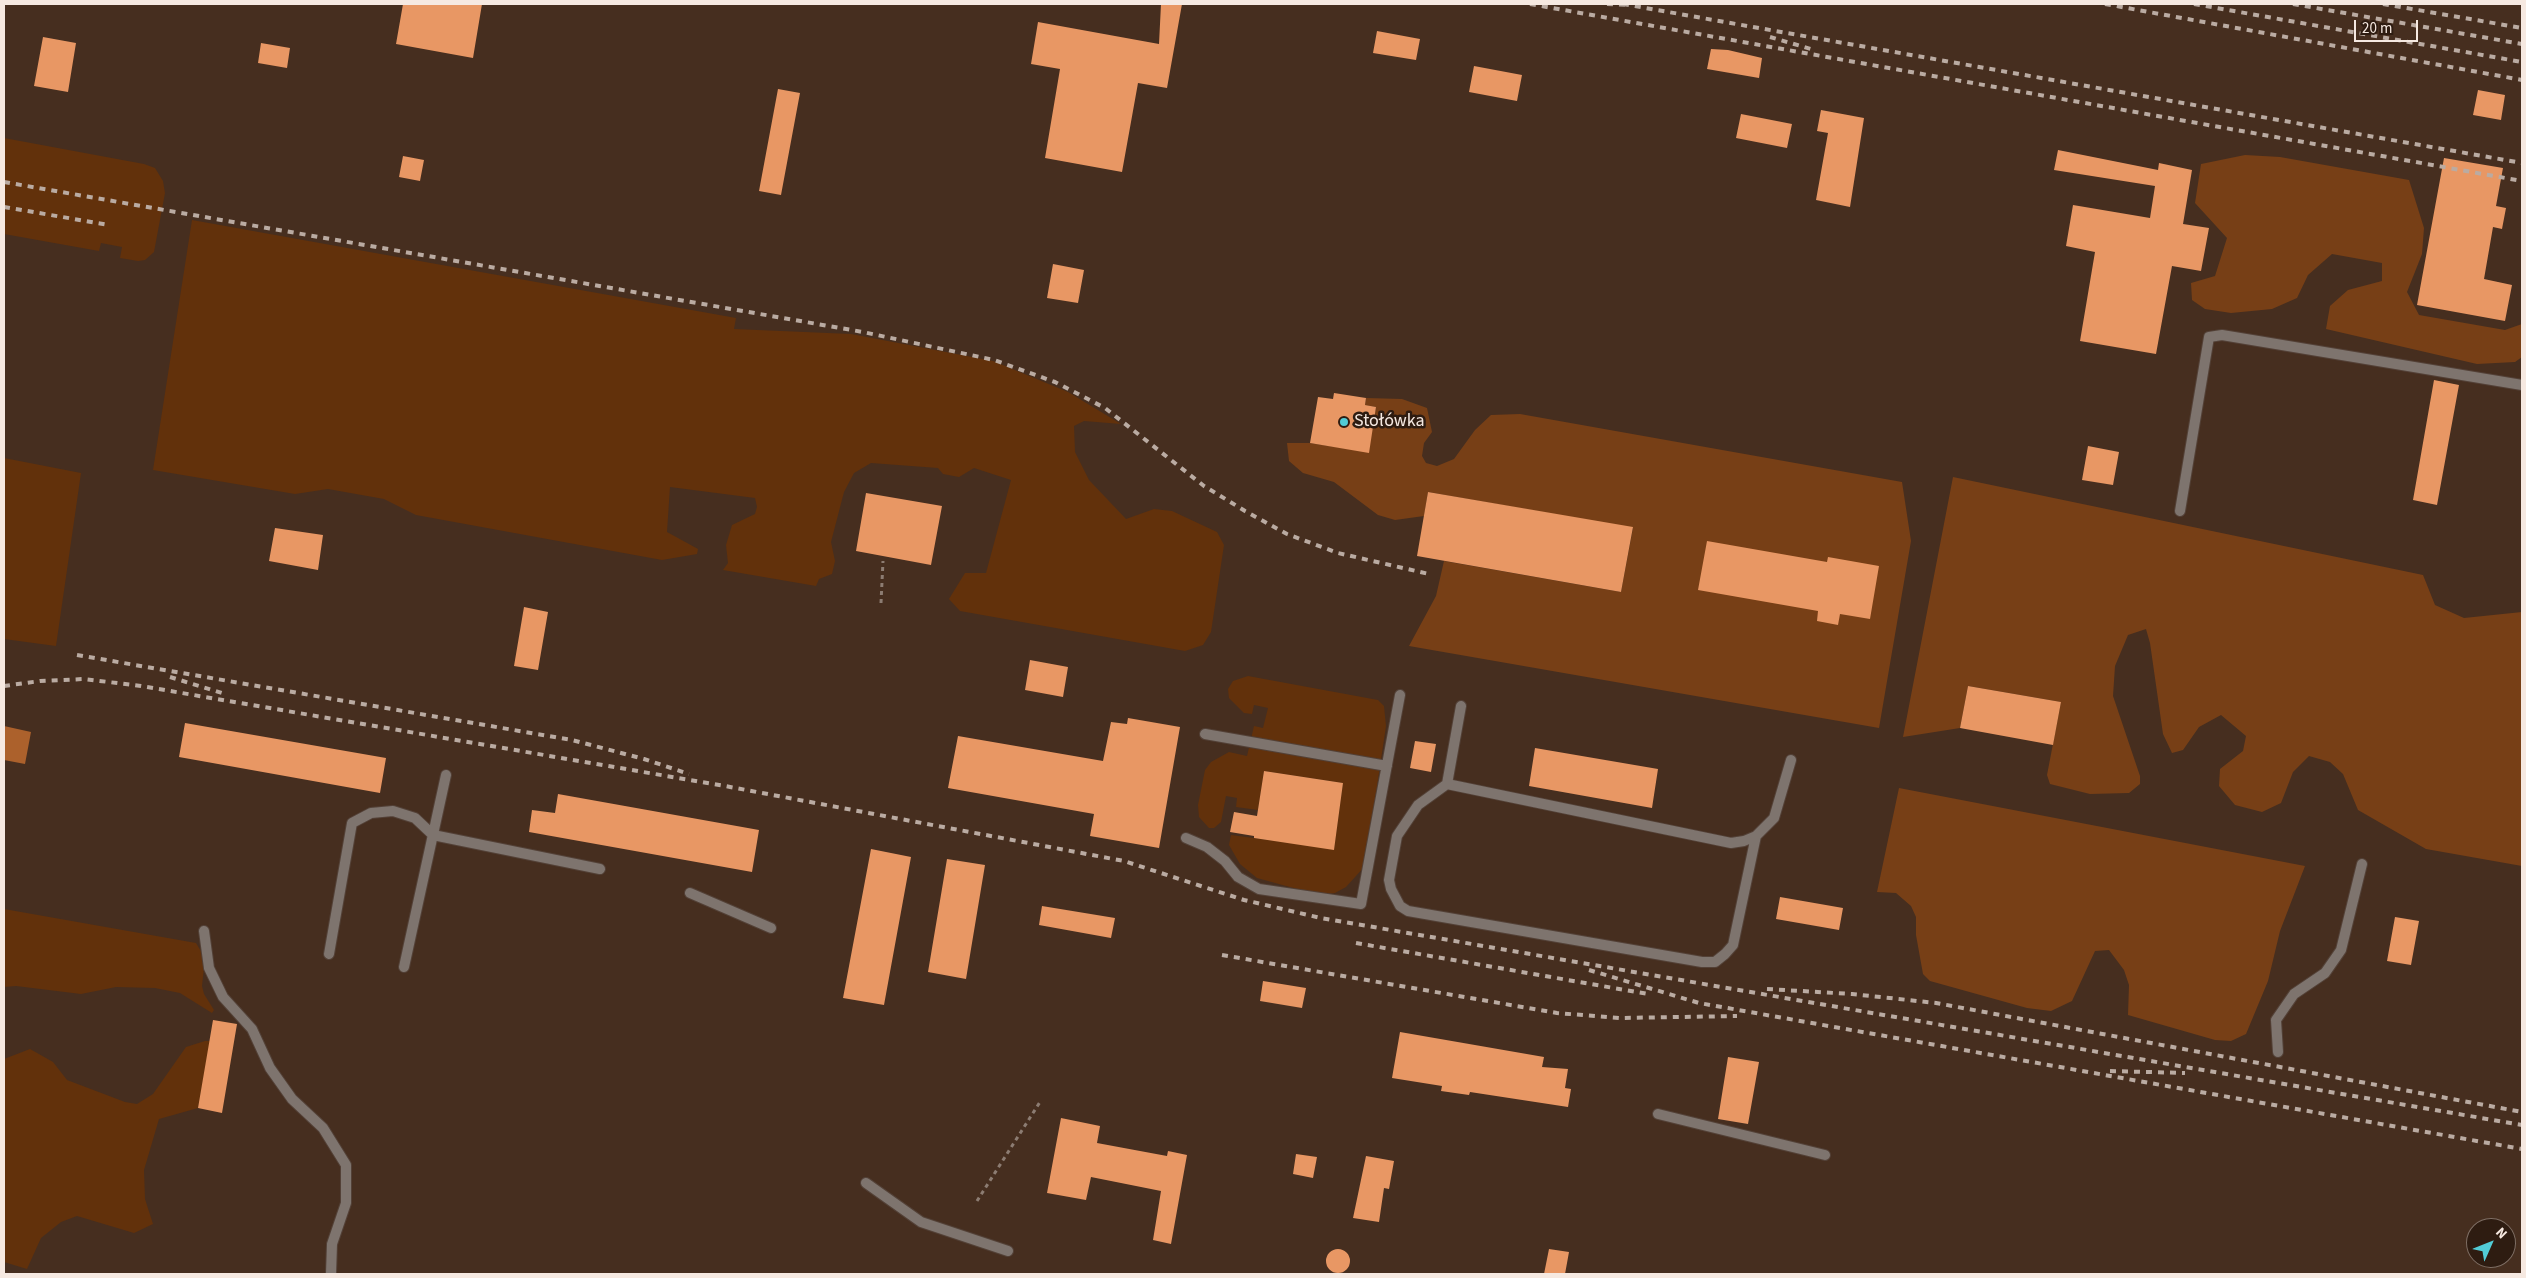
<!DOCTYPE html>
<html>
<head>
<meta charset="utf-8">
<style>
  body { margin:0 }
  #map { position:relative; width:2526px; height:1278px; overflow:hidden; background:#39261b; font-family:"Source Sans 3",sans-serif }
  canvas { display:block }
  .frame { position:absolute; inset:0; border:5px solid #f6e9e1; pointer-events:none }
  .north { position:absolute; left:2466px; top:1218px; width:50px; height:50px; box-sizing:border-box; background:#2e1c11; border:1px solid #7e6e64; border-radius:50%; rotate:46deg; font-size:14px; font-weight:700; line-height:20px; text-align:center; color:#f6e9e1 }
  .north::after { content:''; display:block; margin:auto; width:18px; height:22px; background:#52ccd6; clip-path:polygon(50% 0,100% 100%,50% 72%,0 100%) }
  .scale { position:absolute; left:2354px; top:20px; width:64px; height:22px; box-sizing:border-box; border:2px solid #f6e9e1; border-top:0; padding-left:6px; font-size:15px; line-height:18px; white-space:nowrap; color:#f6e9e1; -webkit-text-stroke:4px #2e1c11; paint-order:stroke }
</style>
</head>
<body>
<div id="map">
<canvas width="2526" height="1278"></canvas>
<div class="frame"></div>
<div class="north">N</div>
<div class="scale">20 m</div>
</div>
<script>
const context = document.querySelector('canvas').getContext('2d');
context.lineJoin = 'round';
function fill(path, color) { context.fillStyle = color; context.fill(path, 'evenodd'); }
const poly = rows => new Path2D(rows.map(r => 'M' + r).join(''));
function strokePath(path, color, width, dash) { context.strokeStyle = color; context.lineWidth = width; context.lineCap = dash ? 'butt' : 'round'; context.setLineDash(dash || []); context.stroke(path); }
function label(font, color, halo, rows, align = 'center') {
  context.font = font + ' "Source Sans 3",sans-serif'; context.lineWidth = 5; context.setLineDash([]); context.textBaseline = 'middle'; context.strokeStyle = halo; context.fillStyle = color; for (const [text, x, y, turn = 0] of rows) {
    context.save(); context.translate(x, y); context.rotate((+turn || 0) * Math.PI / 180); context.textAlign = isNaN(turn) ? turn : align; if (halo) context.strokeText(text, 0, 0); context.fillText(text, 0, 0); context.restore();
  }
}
fill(poly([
  [4,4,2522,4,2522,1274,4,1274],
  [2476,1228,2506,1228,2506,1258,2476,1258]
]), '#462e1f');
fill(poly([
  [4,138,144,164,155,168,163,181,165,193,154,252,145,260,138,261,120,258,122,247,101,243,99,251,4,234],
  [192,220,736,318,734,329,851,334,993,361,1068,392,1121,424,1084,421,1074,426,1075,452,1089,480,1126,519,1154,509,1172,511,1217,532,1224,545,1211,632,1203,645,1185,651,960,611,949,599,965,573,986,573,1011,480,974,468,959,477,943,474,938,468,871,463,854,473,844,492,831,542,835,561,832,574,819,579,816,586,723,570,728,563,726,545,732,525,755,514,757,507,755,498,670,487,667,532,698,549,697,554,662,560,416,515,384,499,328,489,295,494,153,470],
  [4,458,81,473,56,646,4,639],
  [1248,676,1378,700,1384,706,1386,726,1365,866,1346,887,1335,893,1319,895,1257,878,1240,864,1229,845,1231,835,1334,849,1343,783,1264,771,1258,810,1236,807,1237,798,1226,796,1221,822,1214,828,1209,828,1199,817,1198,805,1205,770,1211,762,1229,752,1247,756,1254,726,1263,728,1268,708,1254,705,1252,714,1244,713,1229,698,1228,689,1233,681],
  [4,909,196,943,205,958,202,986,204,994,214,1010,212,1013,180,993,155,988,116,987,81,994,16,986,4,987],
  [205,1041,210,1041,198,1108,159,1119,144,1170,145,1199,153,1224,134,1233,77,1216,61,1222,41,1238,27,1269,4,1262,4,1059,30,1049,53,1062,67,1080,125,1102,137,1104,153,1094,186,1047]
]), '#62310b');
fill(poly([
  [2245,155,2280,157,2409,180,2424,228,2422,254,2407,292,2419,315,2505,330,2522,324,2522,357,2515,362,2477,364,2326,329,2330,306,2348,290,2382,281,2382,263,2332,254,2308,275,2297,298,2272,309,2231,313,2205,309,2192,300,2191,283,2215,276,2227,238,2195,203,2201,164],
  [1366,398,1402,399,1427,408,1432,432,1424,443,1422,456,1426,463,1437,466,1454,459,1475,430,1491,415,1520,414,1902,482,1911,541,1879,728,1409,646,1436,596,1444,561,1621,592,1633,528,1428,492,1424,516,1395,520,1378,515,1334,482,1303,473,1289,461,1287,443,1310,443,1368,452,1376,407,1365,405],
  [1953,477,2423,575,2435,605,2464,618,2522,612,2522,866,2426,849,2358,810,2343,774,2330,762,2309,756,2293,772,2281,803,2262,812,2235,805,2219,786,2220,769,2243,751,2246,736,2221,715,2199,727,2183,750,2172,753,2163,734,2150,643,2146,629,2128,635,2115,666,2113,696,2140,776,2140,784,2129,793,2090,794,2050,784,2047,775,2061,702,1968,686,1960,728,1903,737],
  [1899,788,2305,866,2280,931,2268,981,2246,1034,2231,1041,2215,1040,2128,1015,2129,985,2124,970,2109,950,2095,951,2072,1001,2051,1011,2027,1008,1930,981,1923,974,1916,935,1916,917,1911,906,1896,893,1877,892]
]), '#773f16');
fill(poly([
  [4,726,31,732,25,764,4,760]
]), '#ac612c');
fill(poly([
  [403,4,482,4,473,58,396,44],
  [1161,4,1182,4,1167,88,1138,83,1122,172,1045,158,1060,69,1031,64,1038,22,1159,44],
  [1377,31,1420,39,1416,60,1373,53],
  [43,37,76,43,68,92,34,86],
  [261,43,290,48,287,68,258,63],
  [1711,49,1728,50,1762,58,1759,78,1707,69],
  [1474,66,1522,75,1517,101,1469,92],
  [778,89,800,93,781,195,759,191],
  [2478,90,2505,95,2501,120,2473,115],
  [1821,110,1864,118,1850,207,1816,200,1828,133,1817,131],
  [1741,114,1792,124,1787,148,1736,138],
  [2058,150,2158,170,2159,163,2192,170,2183,224,2209,228,2201,271,2172,266,2156,354,2080,341,2095,252,2066,246,2073,205,2150,218,2155,186,2054,170],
  [403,156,424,160,420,181,399,177],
  [2444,158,2503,168,2496,206,2506,208,2502,229,2493,227,2484,279,2512,285,2505,321,2417,305],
  [1053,264,1084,270,1078,303,1047,298],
  [2434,380,2459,385,2437,505,2413,500],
  [1334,393,1366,398,1365,405,1376,407,1369,453,1310,443,1318,397,1333,399],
  [2088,446,2119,452,2113,485,2082,480],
  [1428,492,1633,527,1621,592,1417,556],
  [866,493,942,506,931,565,856,551],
  [275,528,323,535,318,570,269,561],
  [1707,541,1827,562,1828,557,1879,566,1870,619,1840,614,1838,625,1817,621,1818,611,1698,590],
  [524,607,548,612,538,670,514,666],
  [1030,660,1068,667,1063,697,1025,690],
  [1968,686,2061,702,2053,745,1960,728],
  [1128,718,1180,727,1159,848,1090,836,1094,814,948,788,958,736,1103,761,1111,722,1127,724],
  [185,723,386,758,380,793,179,757],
  [1415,741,1436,744,1431,772,1410,768],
  [1535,748,1658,769,1652,808,1529,786],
  [1264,771,1343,783,1334,850,1254,838,1254,836,1230,832,1234,812,1257,816],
  [558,794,759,830,752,872,529,832,532,810,555,813],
  [871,849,911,857,884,1005,843,998],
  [947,859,985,865,966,979,928,972],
  [1780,897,1843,908,1839,930,1776,919],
  [1042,906,1115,918,1111,938,1039,925],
  [2395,917,2419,921,2411,965,2387,961],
  [1263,981,1306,988,1302,1008,1260,1001],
  [213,1020,237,1024,222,1113,198,1108],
  [1400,1032,1544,1057,1542,1067,1568,1069,1565,1088,1571,1089,1568,1107,1470,1092,1469,1095,1441,1091,1442,1086,1392,1078],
  [1728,1057,1759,1062,1748,1124,1718,1119],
  [1061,1118,1100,1126,1097,1143,1167,1156,1168,1151,1187,1155,1171,1244,1153,1240,1161,1191,1091,1177,1086,1200,1047,1193],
  [1296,1154,1317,1157,1313,1178,1293,1174],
  [1366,1156,1394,1161,1389,1189,1384,1188,1379,1222,1353,1218],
  [1549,1249,1569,1252,1565,1274,1544,1274],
  '1326 1261a12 12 0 1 1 24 0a12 12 0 1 1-24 0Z'
]), '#e89764');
const service = poly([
  [2180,511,2209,337,2222,335,2522,385],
  [1461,706,1447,784,1731,843,1744,841,1756,836,1774,818,1791,760],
  [1205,734,1387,766],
  [1447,784,1418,805,1397,836,1389,880,1391,889,1400,906,1408,911,1702,962,1715,962,1725,954,1733,945,1756,836],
  [1186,838,1207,847,1225,861,1238,877,1259,889,1361,904,1400,695],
  [690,893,771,928],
  [204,931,209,968,223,997,252,1029,270,1068,292,1099,323,1128,346,1165,346,1203,332,1244,331,1274],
  [329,954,352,823,371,813,393,811,415,818,433,835,600,869],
  [404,967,446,775],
  [2278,1052,2276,1020,2294,994,2325,973,2341,950,2362,864],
  [1658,1114,1825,1155],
  [866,1183,921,1222,1008,1251]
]);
strokePath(service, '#534137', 12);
strokePath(poly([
  [881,603,883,561],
  [977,1201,1040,1102]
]), '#8c7c72', 3, [4, 4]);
strokePath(service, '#7e746e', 10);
strokePath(poly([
  [1530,4,2522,181],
  [1607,4,1629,5],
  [1623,4,2522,163],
  [2105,4,2522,80],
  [2194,4,2522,62],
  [2293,4,2522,44],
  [2383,4,2522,28],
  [1770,37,1811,49],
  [4,182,863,332,994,360,1055,382,1105,408,1204,486,1245,511,1287,534,1338,553,1429,574],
  [4,207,109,225],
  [77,655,572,740,644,759,689,774],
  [170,677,222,693],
  [4,686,40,681,84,679,141,686,725,786,1124,861,1244,900,1321,918,2522,1125],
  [1356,943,1648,994],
  [1222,955,1557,1013,1619,1018,1737,1016],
  [1589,970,1699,1003,2522,1149],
  [1767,989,1852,994,1936,1003,2522,1112],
  [2110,1071,2185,1073]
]), '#baaba2', 4, [6, 6]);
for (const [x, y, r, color] of [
  [1344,422,5,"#52ccd6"]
]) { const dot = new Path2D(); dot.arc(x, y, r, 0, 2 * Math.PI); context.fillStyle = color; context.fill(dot); strokePath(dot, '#2e1c11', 2); }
label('18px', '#f6e9e1', '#2e1c11', [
  ["Stołówka",1354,422]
], 'left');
</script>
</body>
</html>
